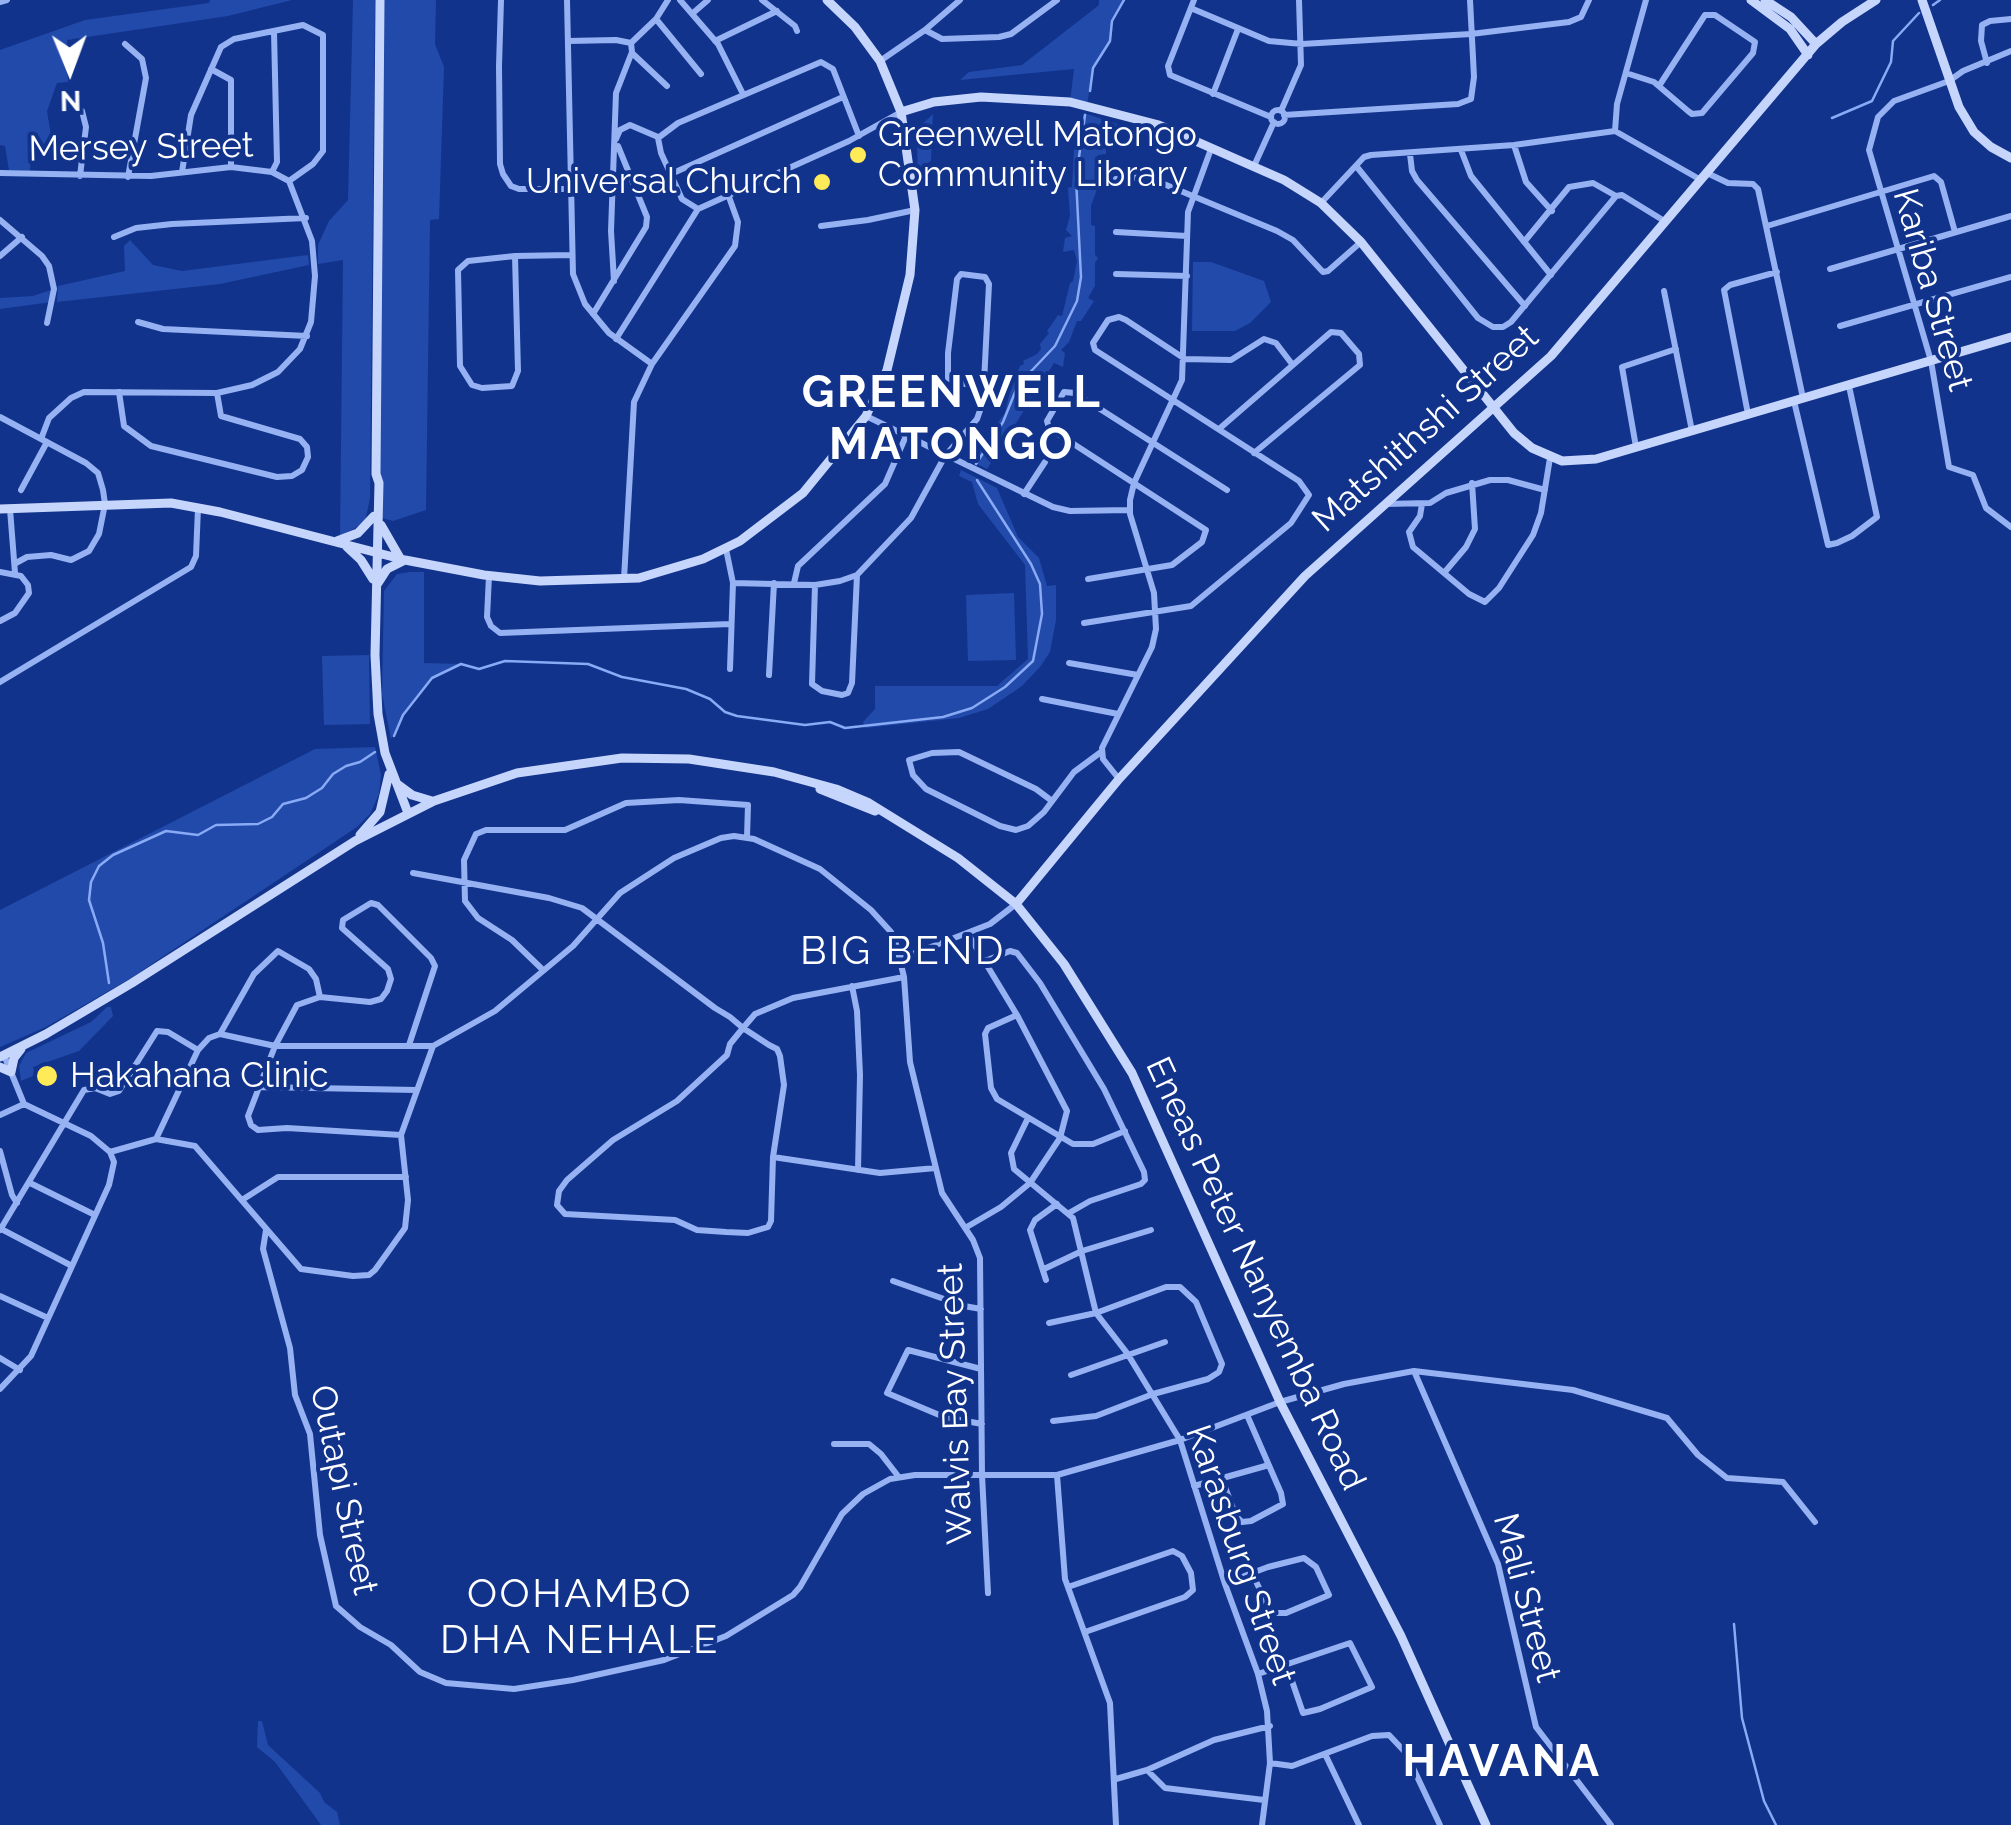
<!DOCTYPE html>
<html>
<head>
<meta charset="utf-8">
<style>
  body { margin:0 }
  #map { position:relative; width:2011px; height:1825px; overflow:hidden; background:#11338b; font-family:Raleway,sans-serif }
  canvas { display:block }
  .north { position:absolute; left:20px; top:20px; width:100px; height:100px; -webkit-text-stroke:8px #11338b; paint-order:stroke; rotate:179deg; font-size:28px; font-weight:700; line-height:40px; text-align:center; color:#fff }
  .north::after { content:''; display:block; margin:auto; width:35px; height:45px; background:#fff; clip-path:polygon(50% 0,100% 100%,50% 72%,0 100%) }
</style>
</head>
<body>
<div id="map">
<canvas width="2011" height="1825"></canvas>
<div class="north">N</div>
</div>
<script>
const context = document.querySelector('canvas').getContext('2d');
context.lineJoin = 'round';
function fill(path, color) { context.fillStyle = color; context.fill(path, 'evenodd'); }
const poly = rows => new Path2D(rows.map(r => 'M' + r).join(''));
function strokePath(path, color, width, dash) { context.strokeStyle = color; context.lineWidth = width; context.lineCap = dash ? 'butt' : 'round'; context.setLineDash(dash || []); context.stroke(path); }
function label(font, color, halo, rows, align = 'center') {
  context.font = font + ' Raleway,sans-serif'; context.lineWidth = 8; context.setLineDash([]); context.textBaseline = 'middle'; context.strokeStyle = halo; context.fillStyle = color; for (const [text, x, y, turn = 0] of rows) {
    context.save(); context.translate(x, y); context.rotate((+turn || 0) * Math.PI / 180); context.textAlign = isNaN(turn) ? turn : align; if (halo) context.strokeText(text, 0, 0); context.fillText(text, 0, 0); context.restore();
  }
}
fill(poly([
  [210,0,292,0,228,16,67,40,68,82,57,83,47,111,53,149,31,152,30,171,9,170,5,146,0,145,0,50,85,20,209,3],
  [353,0,375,0,370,498,365,522,340,537,343,260,318,264,318,245,329,221,348,200],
  [380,0,436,0,435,44,444,67,439,219,430,220,426,510,393,521,378,517],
  [1099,0,1124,0,1112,21,1110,41,1093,68,1087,105,1070,102,1074,69,960,80,969,72,1022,65,1099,5],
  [1084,113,1117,124,1118,130,1114,130,1110,140,1099,138,1098,141,1106,145,1106,154,1098,155,1097,159,1097,189,1091,206,1091,225,1095,226,1095,255,1098,258,1095,263,1095,286,1088,298,1094,301,1081,321,1077,321,1069,342,1061,350,1065,353,1063,367,1054,363,987,469,973,462,978,450,1005,413,1010,391,1020,366,1024,364,1023,361,1037,354,1041,349,1040,344,1049,333,1047,331,1058,315,1062,316,1070,283,1073,281,1077,261,1074,250,1063,252,1065,238,1072,236,1066,230,1070,216,1068,188,1072,187,1075,131,1080,130],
  [933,114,931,161,925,165,926,185,918,178,917,145,914,141,921,140,918,128],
  [130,240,153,265,182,271,308,255,309,265,220,284,57,302,58,286,125,271,124,246],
  [1193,262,1211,262,1264,281,1271,302,1250,323,1235,331,1192,331],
  [54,289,52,302,0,309,0,298,33,296],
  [961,470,997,488,1018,537,1039,558,1047,586,1056,585,1056,620,1050,652,1040,667,1022,686,988,709,959,718,865,728,863,722,875,709,875,686,997,686,1028,659,1025,565,978,504,972,482,959,476],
  [410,572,424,572,424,663,461,664,432,679,403,715,391,739,382,694,384,591,397,574],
  [1014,593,1016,660,968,661,966,595],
  [369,655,370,724,324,725,322,656],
  [375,747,381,775,379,794,370,814,357,827,131,978,46,1027,0,1047,0,910,315,749],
  [107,1007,111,1007,113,1016,79,1051,33,1067,35,1075,21,1081,19,1066,26,1053,91,1022],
  [258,1721,262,1721,268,1745,320,1793,324,1802,337,1812,340,1825,321,1825,275,1762,257,1747]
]), '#224aab');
strokePath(poly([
  [1933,5,1940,0],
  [1090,91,1093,68,1110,41,1112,21,1124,0],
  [1832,118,1872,101,1891,62,1893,41,1919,13],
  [976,464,1003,422,1018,385,1055,346,1077,301,1081,277,1076,178,1085,115],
  [394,736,403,715,432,678,461,664,479,669,505,661,588,664,622,677,686,689,710,699,725,712,737,716,805,725,830,722,845,728,943,717,972,708,1005,687,1033,661,1042,614,1040,584,1031,564,977,480],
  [109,983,103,943,89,900,91,882,99,866,113,855,166,831,198,835,216,825,258,824,272,817,283,804,306,798,322,788,333,774,346,766,360,762,375,752],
  [1734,1624,1742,1718,1764,1801,1776,1825]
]), '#89aaf5', 2.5);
strokePath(poly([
  [501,0,499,66,500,164,503,174,511,186,519,189,571,189],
  [567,0,573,274,585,304,609,333,652,364],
  [680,0,718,44,743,94],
  [762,0,795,26,797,31],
  [1194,0,1168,66,1170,75,1271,117],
  [0,2,7,0],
  [1193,9,1269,41,1302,44,1471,34,1569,22,1581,17,1589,0],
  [693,13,708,0],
  [656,19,701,74],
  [925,30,942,39,999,37,1011,34,1057,0],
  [568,41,616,40,631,43],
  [715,41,777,11],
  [125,44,142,59,146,78,128,177],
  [2011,51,1963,71,1949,81,1894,101,1878,117,1869,150,1931,361,1949,467,1973,475,1986,508,2011,527],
  [632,53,667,86],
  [880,61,925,30,960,0],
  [1987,63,1981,41,1982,25,1990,21,2011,19],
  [211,69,231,80,231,167],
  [1626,73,1654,82,1688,111,1692,114,1702,113,1753,53,1755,42,1715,15,1705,15,1659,86],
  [1213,94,1238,29],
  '1271 117a7 7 0 1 1 14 0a7 7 0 1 1-14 0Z',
  [1281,111,1301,65,1299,0],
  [1284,115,1458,104,1471,99,1474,77,1470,0],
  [1615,131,1617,104,1646,0],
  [616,139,620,130,630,125,658,137],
  [1514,145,1526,182,1552,211],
  [1461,150,1471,176,1551,275],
  [1410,154,1412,171,1417,180,1525,306],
  [1254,166,1274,122],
  [1357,167,1478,318,1493,327,1503,327,1511,322,1616,196,1622,195,1666,222],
  [182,172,191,115,221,47,234,39,303,25,323,35,323,151,313,164,289,181],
  [272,172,277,162,274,32],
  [0,173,151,176,231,167,272,172,289,181,312,241,315,276,311,322,300,349,278,372,252,385,217,393,84,392,71,398,49,418,41,439],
  [1707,173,1728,183,1753,184,1758,189,1803,398],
  [671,174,843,97],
  [80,176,86,127,82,111],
  [1116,179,1147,177,1277,231,1293,240,1323,272,1328,271,1361,242],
  [1321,203,1364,157,1371,155,1514,145,1615,131,1701,180],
  [698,209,682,199,661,153,658,138,678,123,821,62,833,69,859,136],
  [0,220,42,256,49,266,54,289,47,323],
  [821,226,868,220,915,210],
  [1767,226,1934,176,1941,182,1955,232],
  [1116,232,1187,236],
  [114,237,136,228,172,224,306,218],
  [1524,242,1569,187,1593,183,1616,196],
  [0,256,22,237],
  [515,256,518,371,512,386,482,388,472,385,460,366,458,270,468,261,515,256],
  [515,256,571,255],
  [1830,269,2011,216],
  [1116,274,1187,276],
  [614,281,611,231,616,93,632,52,631,43,656,19,668,0],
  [1664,291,1692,431],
  [593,314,646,227,647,217,618,146],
  [138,322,163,329,307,336],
  [1840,326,2011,277],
  [616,339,698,209,849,141,901,112],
  [119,392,124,426,151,446,277,477,292,476,302,470,308,457,307,447,300,439,221,416,217,393],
  [1794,401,1828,545,1837,543,1852,536,1877,517,1849,386],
  [1748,414,1724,290,1730,285,1777,272],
  [866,416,1053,507,1070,511,1129,510],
  [0,417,86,463,98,473,103,490,105,504,99,534,89,551,71,560,51,555,27,557,16,563],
  [1219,429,1331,332,1341,333,1359,354,1360,365,1254,453],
  [1636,447,1622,367,1676,349],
  [21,490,47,442],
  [1024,494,1045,462],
  [1385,504,1430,503,1446,493,1490,480,1508,480,1545,490],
  [1422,504,1420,516,1409,532,1413,547,1469,594,1485,602,1499,588,1533,535,1541,513,1550,458],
  [10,509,15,573],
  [726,549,733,583,730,669],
  [0,572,21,576,28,585,29,593,15,613,0,621],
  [1444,573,1466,547,1475,529,1472,483],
  [489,576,487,617,491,626,500,633,730,624],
  [624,579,634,402,652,364,735,246,738,222,729,197],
  [1088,579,1172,565,1202,542,1206,530,1049,428,1047,421,1064,392,1075,393,1227,490],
  [733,583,815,585,840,581,857,575,911,518,945,456,977,419,983,402,989,284,985,277,961,274,957,279,948,353,948,378,957,383,984,386],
  [794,583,798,566,885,484,906,436],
  [815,585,812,684,822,691,842,695,848,693,852,683,857,575],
  [1084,623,1191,606,1291,523,1309,495,1299,481,1095,350,1093,343,1108,320,1119,317,1126,320,1185,359,1231,360,1264,339,1276,343,1292,364],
  [1069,663,1138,675],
  [769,675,774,583],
  [0,682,191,567,196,556,198,508],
  [1042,699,1118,714],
  [1119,779,1103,759,1102,748,1152,647,1156,629,1154,593,1130,514,1130,500,1134,483,1182,380,1188,212,1211,149],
  [1052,801,1036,789,959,752,932,753,909,760,913,775,926,789,1000,826,1016,830,1028,826,1044,812,1074,772,1101,752],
  [413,873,549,898,582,908,715,1008,730,1017,743,1028,769,1045,777,1049,780,1056,784,1085,773,1157,771,1221,768,1227,748,1233,726,1232,697,1230,675,1220,565,1214,557,1205,559,1191,567,1180,613,1140,677,1101,727,1055,730,1044,743,1028,755,1014,793,998,904,977],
  [900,959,990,924,1016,904],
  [985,961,1010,951,1017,953,1040,983,1104,1089,1144,1172,1145,1180,1141,1184,1090,1201,1069,1213],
  [543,970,512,940,478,918,465,901,464,860,476,834,486,830,565,830,626,803,679,800,748,805,747,837],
  [852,986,857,1011,860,1075,858,1170],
  [1017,1015,988,1028,985,1034,991,1088,997,1099,1073,1144,1093,1144,1125,1131],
  [220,1034,254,974,278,951,309,969,316,979,320,997],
  [4,1055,24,1104,91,1136,110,1152,156,1139,195,1146,301,1269,353,1276,369,1275,375,1270,405,1228,408,1200,401,1135,433,1046],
  [261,1087,416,1090],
  [0,1115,24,1104],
  [1028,1118,1011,1153,1014,1169,1073,1218,1096,1313,1127,1353,1180,1440,1225,1584,1258,1674,1267,1711,1270,1763,1262,1825],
  [401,1135,287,1128,258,1130,251,1125,248,1116,275,1046,297,1005,320,997,370,1002,381,999,387,991,391,979,388,969,342,928,343,920,371,903,378,905,431,958,435,966,409,1045],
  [156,1139,198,1050,209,1038,220,1034,275,1046,433,1046,495,1011,573,946,620,893,674,858,721,838,734,836,754,839,820,869,871,910,891,932,896,944,904,977,910,1062,942,1193,973,1240,980,1258,982,1475,988,1593],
  [0,1151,12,1195,17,1203],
  [773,1157,880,1173,936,1168],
  [30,1183,95,1215],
  [242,1200,278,1177,406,1177],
  [965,1228,1001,1207,1030,1183,1060,1138,1067,1111,1017,1015,968,934],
  [1,1229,72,1266],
  [0,1230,84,1090,95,1088,110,1094,119,1091,157,1031,168,1032,198,1050],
  [266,1230,263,1249,290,1348,295,1395,310,1434,320,1535,336,1606,360,1627,391,1645,420,1672,446,1683,514,1689,573,1680,664,1660,726,1636,793,1595,800,1587,842,1514,863,1494,890,1479,915,1475,1057,1475,1180,1440,1280,1402,1344,1384,1414,1371,1573,1390,1667,1418,1698,1455,1727,1478,1783,1482,1815,1522],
  [1044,1269,1082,1251,1151,1230],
  [1046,1280,1030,1230,1035,1220,1057,1204],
  [893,1281,964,1306,981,1309],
  [0,1296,48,1318],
  [1049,1323,1096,1313,1166,1287,1180,1287,1196,1302,1222,1364,1219,1372,1208,1379,1153,1394,1096,1416,1053,1421],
  [0,1358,20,1370],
  [981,1369,908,1350,887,1393,944,1417,982,1424],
  [1414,1371,1498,1564,1536,1727,1611,1825],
  [1071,1375,1165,1342],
  [0,1389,31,1356,109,1185,114,1162,110,1152],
  [834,1444,869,1444,881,1454,898,1476],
  [1057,1475,1065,1579,1110,1703,1116,1825],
  [1222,1479,1236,1516,1242,1522,1251,1521,1283,1504,1281,1493,1247,1415],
  [1194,1486,1269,1465],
  [1225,1584,1252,1573,1268,1567,1304,1558,1316,1567,1329,1595,1286,1613,1271,1613,1252,1573],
  [1068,1587,1173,1551,1182,1556,1191,1573,1193,1590,1185,1597,1085,1632],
  [1258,1674,1350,1643,1372,1687,1320,1709,1303,1713,1292,1681,1280,1667],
  [1325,1754,1359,1825],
  [1270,1763,1292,1766,1372,1736,1389,1735,1406,1753,1440,1825],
  [1147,1770,1165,1788,1264,1800],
  [1116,1779,1147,1770,1214,1740,1270,1726]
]), '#97b2f2', 6);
strokePath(poly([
  [380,0,376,474,379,483,375,655,378,714,385,753,408,813],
  [1751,0,1790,29,1808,55],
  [1765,0,1791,17,1816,44],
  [1922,0,1959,107,1974,132,1991,147,2011,158],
  [901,112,934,102,981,97,1070,102,1159,125,1284,180,1321,203,1361,242,1514,433,1532,448,1562,461,1596,459,2011,337],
  [0,509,171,503,220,512,405,560,484,575,540,581,639,578,703,559,740,541,803,493,866,416,887,370,910,275,915,210,901,112,880,61,855,27,827,0],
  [381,525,400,558],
  [337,541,358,533,374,516],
  [347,547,361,560,373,579],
  [378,583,387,569,403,561],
  [397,784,412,795,432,801],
  [820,789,875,811],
  [360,835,380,812,389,774],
  [1016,904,1119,779,1305,576,1551,356,1816,44,1842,22,1876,0],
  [0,1057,46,1034,132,983,355,841,434,801,517,773,622,758,689,759,774,772,836,789,869,803,958,858,1016,904,1064,964,1132,1073,1280,1402,1401,1636,1486,1825],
  [0,1067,11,1072,14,1058,21,1049]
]), '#c6d5fc', 9);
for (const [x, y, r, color] of [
  [858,155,10,"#ffea58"],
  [822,182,10,"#ffea58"],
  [47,1076,12,"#ffea58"]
]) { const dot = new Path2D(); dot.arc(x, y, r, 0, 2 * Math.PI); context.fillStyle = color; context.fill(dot); strokePath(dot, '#11338b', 4); }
label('35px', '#fff', '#11338b', [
  ["Greenwell Matongo",878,135],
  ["Community Library",878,175],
  ["Universal Church",802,182,"right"],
  ["Hakahana Clinic",70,1076]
], 'left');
label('35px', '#fff', '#11338b', [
  ["Mersey Street",141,148,-1],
  ["Kariba Street",1932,290,74],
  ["Matshithshi Street",1426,429,-42],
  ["Eneas Peter Nanyemba Road",1255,1274,65],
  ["Walvis Bay Street",956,1404,-92],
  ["Outapi Street",343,1490,78],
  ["Karasburg Street",1240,1555,71],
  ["Mali Street",1526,1598,75]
]);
context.letterSpacing = '2.5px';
label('40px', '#fff', '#11338b', [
  ["BIG BEND",903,952],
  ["OOHAMBO",580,1595],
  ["DHA NEHALE",580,1641]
]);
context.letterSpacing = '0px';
context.letterSpacing = '2.5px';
label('bold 45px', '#fff', '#11338b', [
  ["GREENWELL",952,393],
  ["MATONGO",952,445],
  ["HAVANA",1502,1762]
]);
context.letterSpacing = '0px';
</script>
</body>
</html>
